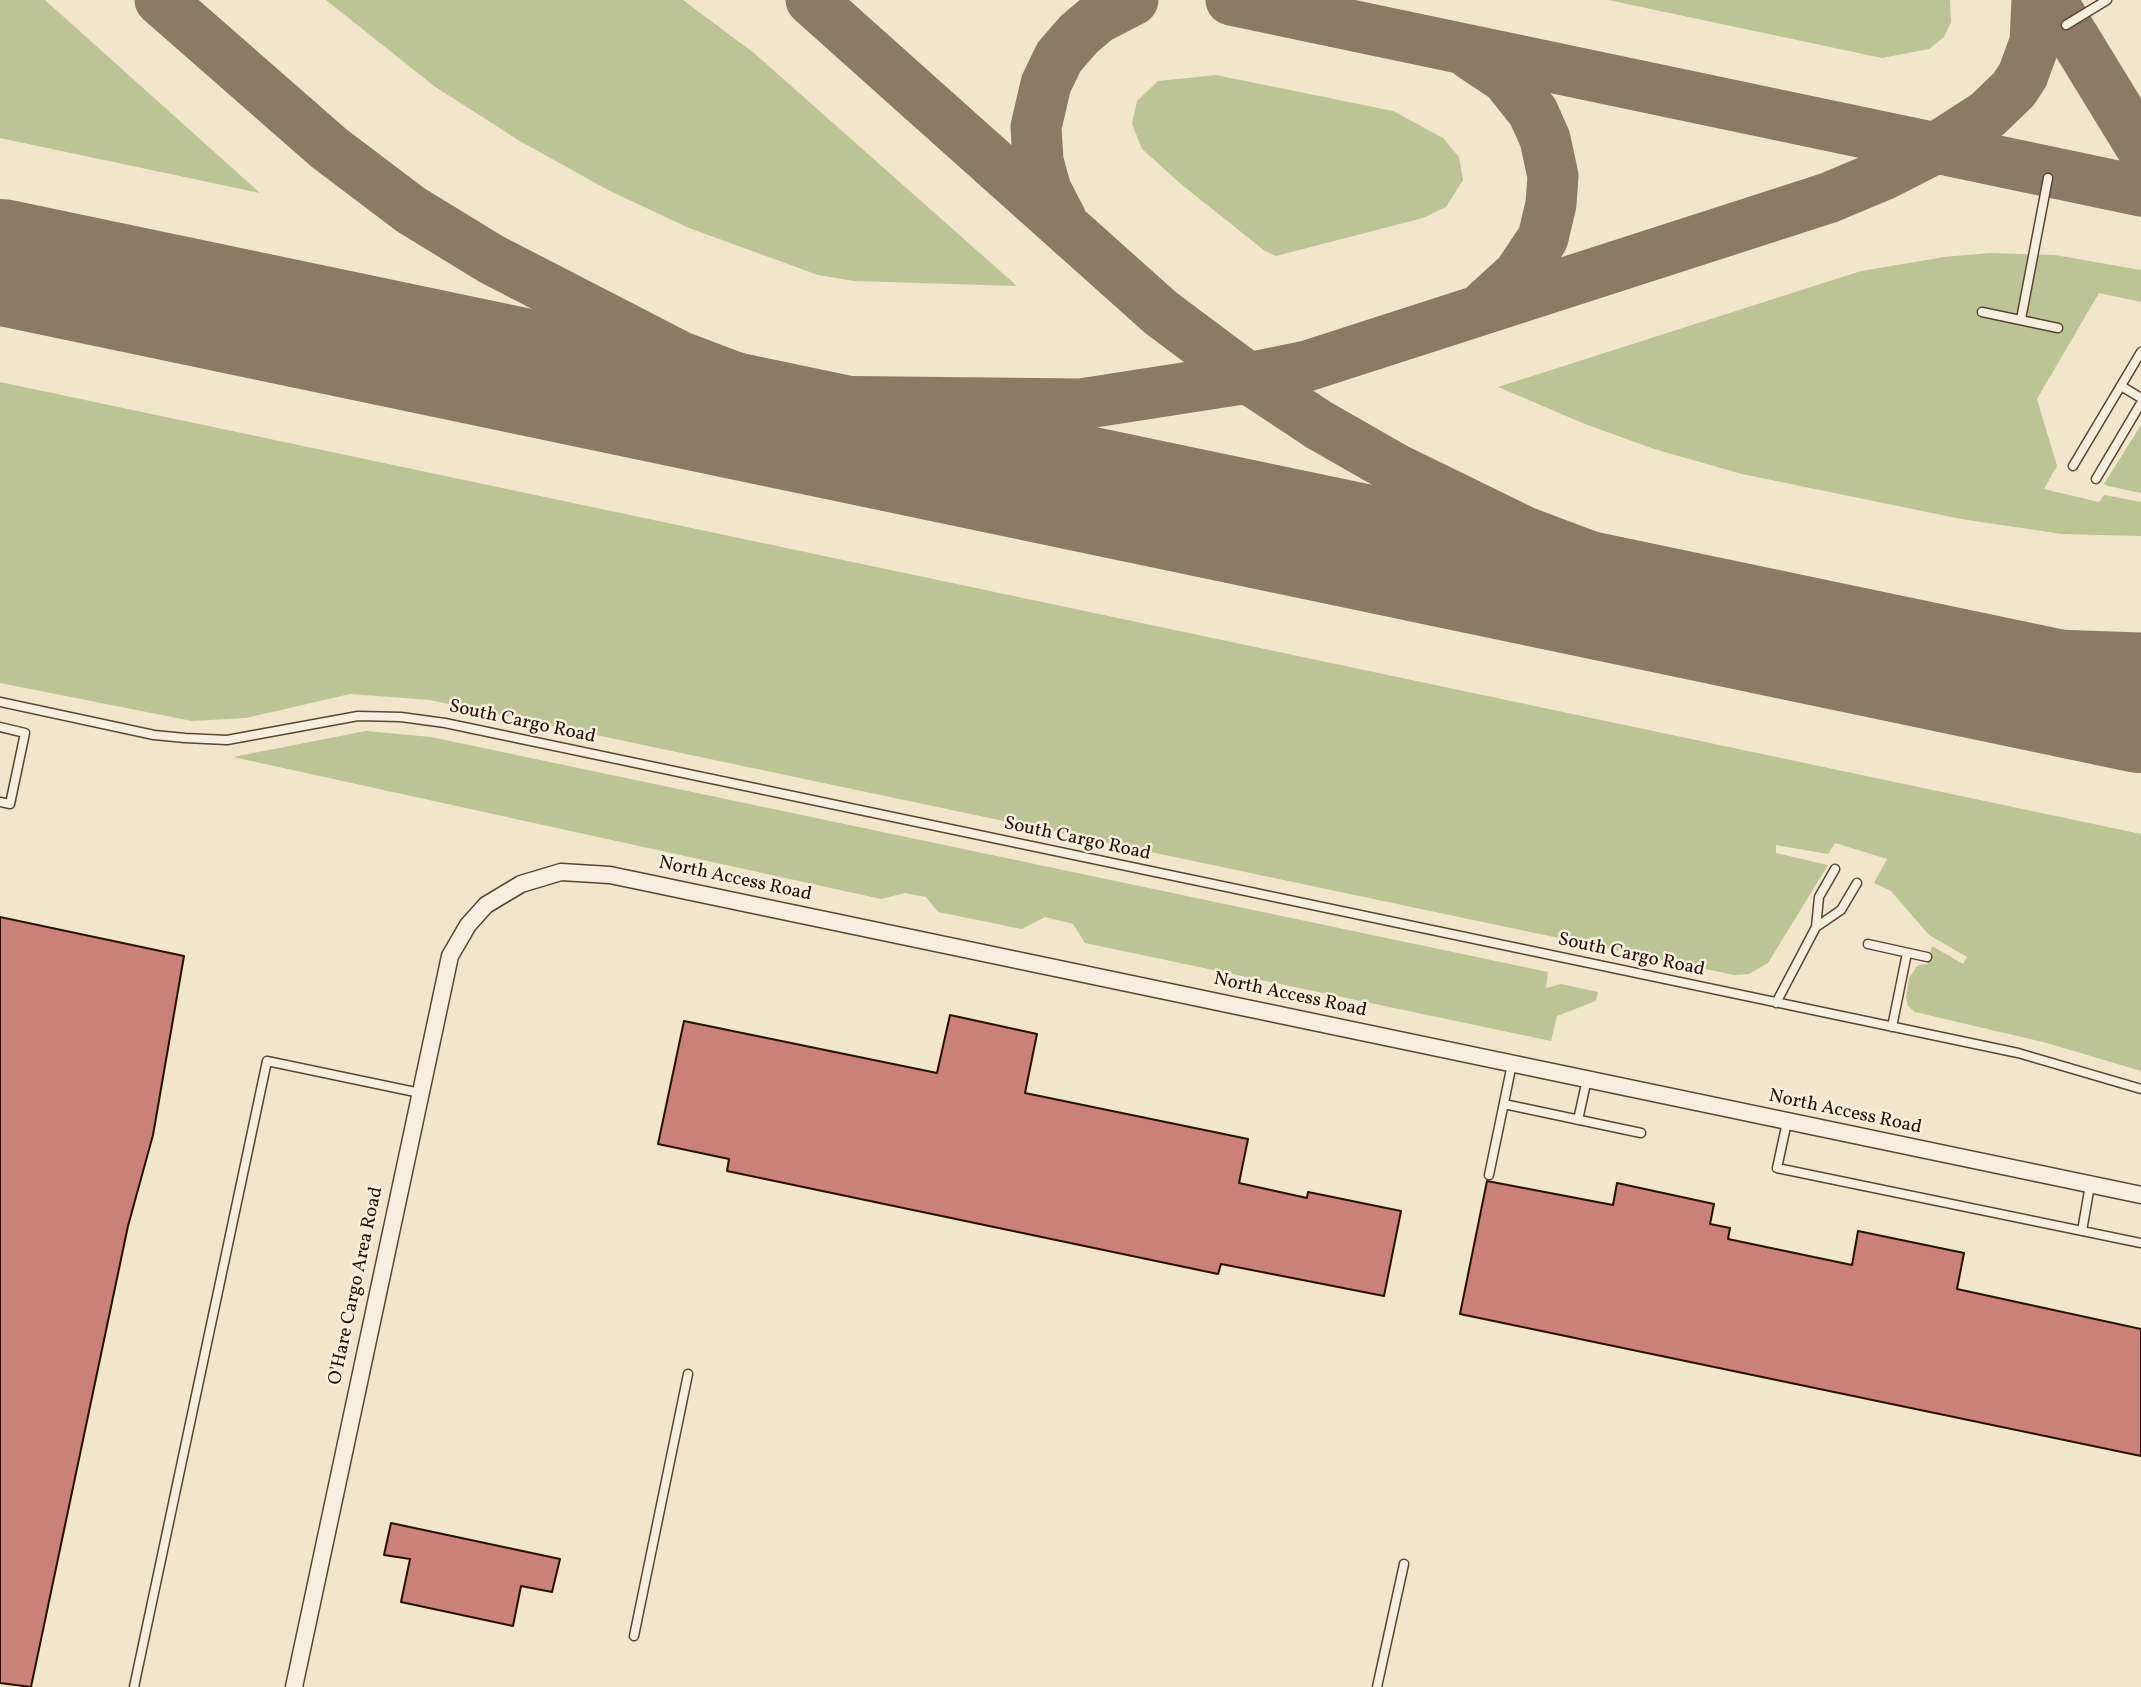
<!DOCTYPE html>
<html>
<head>
<meta charset="utf-8">
<style>
  body { margin:0 }
  canvas { display:block; background:#f1e5cc }
</style>
</head>
<body>
<canvas width="2141" height="1687"></canvas>
<script>
const context = document.querySelector('canvas').getContext('2d');
context.lineJoin = 'round';
function fill(path, color) { context.fillStyle = color; context.fill(path, 'evenodd'); }
const poly = rows => new Path2D(rows.map(r => 'M' + r).join(''));
function strokePath(path, color, width, dash) { context.strokeStyle = color; context.lineWidth = width; context.lineCap = dash ? 'butt' : 'round'; context.setLineDash(dash || []); context.stroke(path); }
function label(font, color, halo, rows, align = 'center') {
  context.font = font + ' Vollkorn,serif'; context.lineWidth = 5; context.setLineDash([]); context.textBaseline = 'middle'; context.strokeStyle = halo; context.fillStyle = color; for (const [text, x, y, turn = 0] of rows) {
    context.save(); context.translate(x, y); context.rotate((+turn || 0) * Math.PI / 180); context.textAlign = isNaN(turn) ? turn : align; if (halo) context.strokeText(text, 0, 0); context.fillText(text, 0, 0); context.restore();
  }
}
fill(poly([
  [0,0,45,0,260,193,0,138],
  [326,0,683,0,754,53,1017,286,854,281,818,275,689,228,608,190,518,140,434,86],
  [1608,0,1950,0,1951,22,1944,37,1929,49,1882,58],
  [1216,75,1393,111,1443,138,1459,157,1463,180,1446,207,1423,218,1276,256,1265,251,1182,185,1142,149,1132,124,1137,101,1158,81],
  [1989,253,2055,255,2141,270,2141,302,2099,293,2037,399,2057,466,2044,489,2099,502,2104,495,2141,502,2141,536,2062,534,1961,519,1742,474,1654,449,1585,424,1498,387,1861,271,1944,257],
  [0,382,2141,834,2141,1071,2047,1043,1915,1012,1908,1006,1906,997,1909,978,1918,965,1928,964,1932,946,1963,964,1967,957,1929,935,1891,891,1874,883,1887,859,1835,843,1828,854,1776,845,1776,853,1828,865,1768,963,1749,974,1734,975,430,700,350,694,246,718,192,721,0,683],
  [2141,425,2141,493,2108,486,2104,484],
  [366,731,431,737,1548,972,1546,988,1561,984,1598,992,1596,1001,1557,1016,1551,1041,1085,943,1073,924,1045,917,1022,929,938,912,926,897,905,893,881,899,233,757]
]), '#bcc496');
strokePath(poly([
  [160,0,329,148,411,210,491,259,679,356,740,379],
  [811,0,1161,313,1248,378,1319,425,1396,469,1523,531,1693,595,2010,683],
  [1231,0,2141,191],
  [2051,0,2141,147],
  [1470,54,1506,78,1533,112,1545,139,1553,176,1551,204,1543,238,1519,274,1483,307],
  [1061,219,1046,190,1038,161,1036,127,1046,84,1059,57,1079,34,1098,18,1133,0],
  [433,351,669,390,808,401,1081,404,1248,378,1307,366,1828,198,1883,175,1936,148,1987,115,2014,89,2023,75,2035,42,2037,0],
  [854,418,1107,494],
  [1962,648,2026,654,2141,658]
]), '#8c7a66', 51);
strokePath(poly([
  [0,262,2141,710]
]), '#8c7a66', 126);
const building = poly([
  [0,917,184,956,153,1135,128,1226,31,1687,0,1683,0,917],
  [950,1015,1037,1034,1025,1093,1248,1139,1239,1183,1307,1198,1308,1192,1401,1211,1384,1296,1221,1264,1218,1274,727,1171,729,1159,658,1144,684,1021,937,1073,950,1015],
  [1487,1181,1613,1205,1617,1183,1714,1204,1710,1224,1730,1228,1728,1239,1852,1265,1858,1231,1964,1253,1957,1289,2141,1329,2141,1456,1460,1314,1487,1181],
  [391,1523,560,1559,552,1592,521,1586,513,1626,401,1602,410,1559,384,1555,391,1523]
]);
fill(building, '#ca8177');
strokePath(building, '#270f00', 2);
const service = poly([
  [2066,25,2107,0],
  [1982,312,2058,328],
  [2021,319,2048,178],
  [2121,386,2141,398],
  [2073,466,2141,352],
  [2096,479,2141,403],
  [0,702,154,735,185,738,227,740,358,716,401,717,445,723,2018,1053,2141,1089],
  [0,727,25,733,10,804,0,802],
  [1816,927,1841,910,1857,883],
  [1868,944,1927,957],
  [1776,1003,1816,927,1819,897,1835,869],
  [1892,1027,1907,953],
  [1504,1104,1641,1133],
  [1578,1120,1587,1079],
  [1787,1122,1777,1168,2141,1243],
  [1489,1175,1512,1064],
  [2082,1231,2090,1185],
  [634,1636,688,1374],
  [134,1687,267,1061,420,1093],
  [1377,1687,1404,1564]
]);
const minor = poly([
  [294,1687,450,956,468,925,486,905,521,884,561,872,610,875,2141,1195]
]);
strokePath(service, '#5a4433', 11);
strokePath(minor, '#5a4433', 19);
strokePath(service, '#f6eede', 8);
strokePath(minor, '#f6eede', 16);
label('19px', '#270f00', '#f6eede', [
  ["South Cargo Road",522,723,12],
  ["South Cargo Road",1077,840,12],
  ["North Access Road",735,880,12],
  ["South Cargo Road",1631,956,12],
  ["North Access Road",1290,996,12],
  ["North Access Road",1845,1113,12],
  ["O'Hare Cargo Area Road",357,1286,-78]
]);
</script>
</body>
</html>
